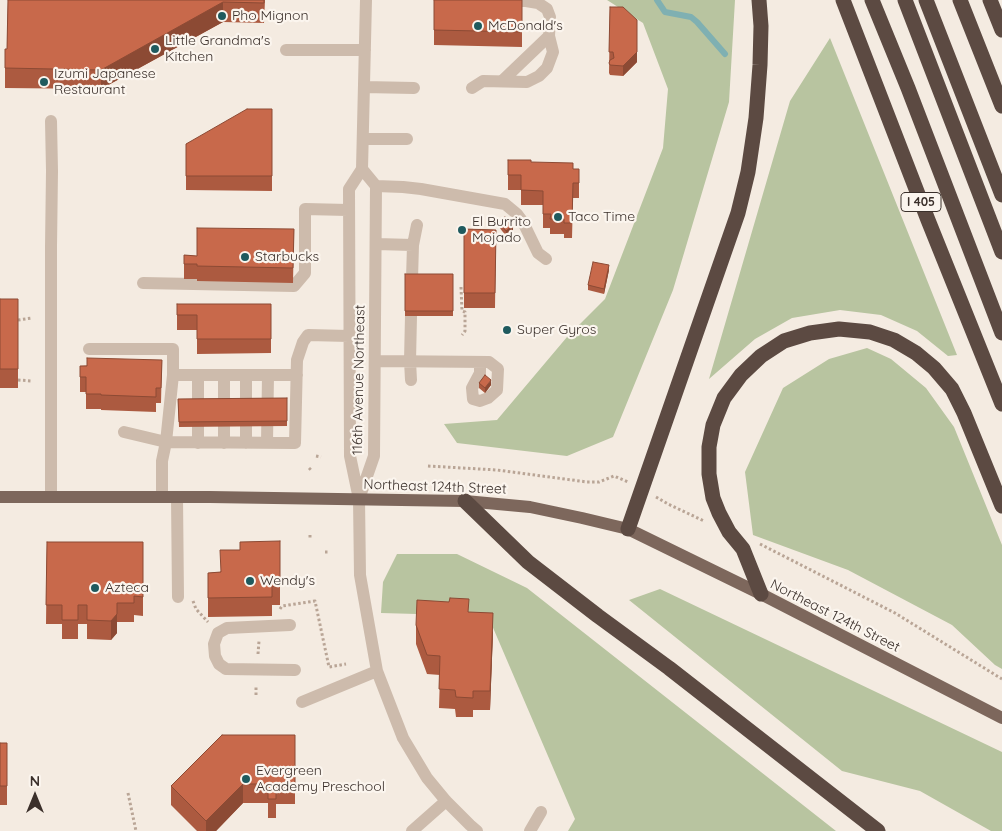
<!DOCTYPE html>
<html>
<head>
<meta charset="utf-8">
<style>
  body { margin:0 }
  #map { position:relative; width:1002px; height:831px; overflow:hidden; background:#f4ebe1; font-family:Quicksand,sans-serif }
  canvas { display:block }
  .north { position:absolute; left:10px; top:771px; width:50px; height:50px; -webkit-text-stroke:4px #fbf5ee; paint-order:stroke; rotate:0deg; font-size:14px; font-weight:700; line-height:20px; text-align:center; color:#3b302b }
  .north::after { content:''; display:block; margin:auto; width:18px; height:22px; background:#3b302b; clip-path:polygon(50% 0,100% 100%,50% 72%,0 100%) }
</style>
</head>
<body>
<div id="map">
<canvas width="1002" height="831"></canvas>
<div class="north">N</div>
</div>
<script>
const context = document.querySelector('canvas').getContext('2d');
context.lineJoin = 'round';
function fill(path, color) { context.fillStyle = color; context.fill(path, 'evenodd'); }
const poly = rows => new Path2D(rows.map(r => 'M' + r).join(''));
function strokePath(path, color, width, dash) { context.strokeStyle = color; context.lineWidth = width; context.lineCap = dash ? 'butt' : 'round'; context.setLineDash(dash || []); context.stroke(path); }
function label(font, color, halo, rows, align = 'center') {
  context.font = font + ' Quicksand,sans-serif'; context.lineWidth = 4.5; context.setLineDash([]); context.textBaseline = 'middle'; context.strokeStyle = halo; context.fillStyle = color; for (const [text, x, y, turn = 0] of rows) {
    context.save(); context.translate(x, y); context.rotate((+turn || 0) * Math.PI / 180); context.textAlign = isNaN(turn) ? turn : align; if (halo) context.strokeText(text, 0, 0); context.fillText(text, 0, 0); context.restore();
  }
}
fill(poly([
  [607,0,735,0,729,102,673,290,613,437,567,456,457,443,444,424,497,420,567,337,605,299,663,148,668,89,643,23],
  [830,38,957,355,948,356,917,331,881,315,840,310,792,318,755,339,709,379,790,101],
  [867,348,891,359,926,388,954,427,1002,545,1002,669,995,665,952,625,848,570,753,535,745,472,783,388,829,359],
  [397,554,457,554,527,588,836,831,568,831,575,819,488,616,381,613,383,582],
  [660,589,1002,752,1002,831,991,831,920,791,842,771,629,600]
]), '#b8c4a0');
strokePath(poly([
  [657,0,665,12,691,17,697,22,725,54]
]), '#7fb0b2', 6);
strokePath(poly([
  [461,287,462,311,465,312,465,331,462,335],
  [18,320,32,318],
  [18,380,32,381],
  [316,456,321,457],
  [428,466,497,470,587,482,599,482,614,476,628,482],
  [309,468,312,471],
  [656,497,668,504,704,521],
  [310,535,310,538],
  [760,544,895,613,1002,679],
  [325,552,329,552],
  [193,601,196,609,208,622],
  [280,609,282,606,315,601,329,667,346,664],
  [258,654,259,641],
  [256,695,256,686],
  [128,793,136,831]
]), '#b9a596', 3, [2.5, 2.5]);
strokePath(poly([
  [366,0,362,169,349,189,350,456,359,499,360,575,377,671,403,738,427,778,446,801,470,825,477,831],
  [286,50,365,50],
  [502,81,549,36],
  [364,87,414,88],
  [472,88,483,81,527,82,539,76,547,68,553,52,549,36,550,17,547,9,538,3,526,1,507,1],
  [51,121,52,171,51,247,51,497],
  [363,139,407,139],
  [376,186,403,187,421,189,505,204,517,214,523,222,538,253,546,259],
  [376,244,413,245,412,279],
  [413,245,417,225],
  [143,283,294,286,305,273,305,209,348,210],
  [411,316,410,361,411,380],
  [89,349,173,349,173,375],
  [375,361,489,362,498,369,497,390,488,398,480,401,473,399,472,388,480,373,480,362],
  [246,375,246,443],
  [124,432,166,442,295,443,297,360,303,342,308,335,349,336],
  [198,443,198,375],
  [224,443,224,375],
  [267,443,268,375],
  [162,497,162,461,166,442,173,375,297,375],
  [177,497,178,597],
  [359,499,374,456,376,186,362,169],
  [290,625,227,628,218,633,214,644,215,656,219,664,226,669,295,670],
  [302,702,377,671],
  [412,831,446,801],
  [530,831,541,812]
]), '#cdbbac', 12);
strokePath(poly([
  [0,497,210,497,465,501,530,507,582,518,628,529,761,594,1002,718]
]), '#7d675c', 12);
strokePath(poly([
  [843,0,928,220,1002,404],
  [872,0,908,88,1002,333],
  [905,0,1002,252],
  [926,0,1002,195],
  [960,0,1002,106],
  [990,0,1002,30],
  [465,501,528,562,598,616,669,668,878,831],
  [628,529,738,213,748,172,756,118,760,65,761,26,759,0],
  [761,594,743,549,729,532,719,513,713,498,709,474,709,447,713,425,724,398,741,375,761,356,784,341,810,333,839,329,870,332,894,340,916,353,934,368,952,389,964,413,1002,506]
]), '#5c4a42', 15);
fill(poly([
  [8,0,265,0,264,23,223,22,101,89,5,88,5,49,7,49],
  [434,0,522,0,522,47,434,45],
  [610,7,637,62,623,76,610,75,609,73],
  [272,109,272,191,186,190,186,144],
  [508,160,573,169,579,169,579,198,573,198,572,238,564,238,564,234,550,234,550,228,543,228,543,205,521,205,521,190,508,190],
  [499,222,513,230,506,236,499,227],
  [294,229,293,283,197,281,197,279,184,279,184,255,197,256],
  [464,229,496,230,495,308,464,308],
  [609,270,604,294,588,290,588,285],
  [405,274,453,274,453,316,405,316],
  [0,299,18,299,18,388,0,388],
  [177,304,271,304,271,353,197,354,197,330,177,330],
  [162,360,161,403,156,403,156,412,101,410,101,409,86,409,86,392,80,392,80,366],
  [479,383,491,385,485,393,479,388],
  [287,398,287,426,179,427,178,399],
  [280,541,280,605,272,605,272,616,208,617,208,573,220,572,240,550],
  [47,542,143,542,143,616,134,615,134,622,117,622,117,633,111,640,87,639,87,624,78,624,78,639,62,639,62,624,46,624],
  [469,612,493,632,490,710,473,710,473,717,456,717,455,709,439,708,440,675,427,674,416,644,416,625],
  [295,735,295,804,276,804,276,818,268,818,268,803,243,803,216,831,197,831,171,805,171,786],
  [0,743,7,743,7,805,0,805]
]), '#ac5a40');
fill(poly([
  [223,2,223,22,101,89,101,70],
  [637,52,637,62,623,76,623,66],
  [513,225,513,230,506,236,506,231],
  [609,265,609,270,604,294,604,289],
  [491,380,491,385,485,393,485,388],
  [117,603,117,633,111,640,111,621],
  [493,613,493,632,490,710,490,691],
  [243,784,243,803,216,831,206,831,206,821]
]), '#8c4a34');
const building = poly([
  [8,0,264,0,264,3,223,2,101,70,5,68,5,49,7,49,8,0],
  [434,0,522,0,522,32,434,30,434,0],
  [610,7,623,7,637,20,637,52,623,66,610,65,609,63,610,60,614,58,613,52,609,52,610,7],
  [247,109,272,109,272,176,186,176,186,144,247,109],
  [508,160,531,160,531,162,573,163,573,169,579,169,579,183,573,183,572,223,564,223,564,219,550,219,551,214,543,214,543,191,521,190,521,175,508,175,508,160],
  [505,217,513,225,506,231,499,222,505,217],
  [197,228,294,229,293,268,197,266,197,264,184,264,184,255,197,256,197,228],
  [464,229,496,230,495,293,464,293,464,229],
  [593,262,609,265,604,289,588,285,593,262],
  [405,274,453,274,453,311,405,311,405,274],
  [0,299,18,299,18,369,0,369,0,299],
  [177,304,271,304,271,339,197,339,197,315,177,315,177,304],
  [87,358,162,360,161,388,156,388,156,397,101,395,101,394,86,394,86,377,80,377,80,366,87,366,87,358],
  [485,375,491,380,485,388,479,383,485,375],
  [287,398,287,421,179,422,178,399,287,398],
  [280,541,280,586,272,586,272,597,208,598,208,573,221,572,220,550,240,550,240,542,280,541],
  [47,542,143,542,143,597,134,596,134,603,117,603,117,614,111,621,87,620,87,605,78,605,78,620,62,620,62,605,46,605,47,542],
  [450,598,469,599,468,612,493,613,490,691,473,691,473,698,456,697,455,690,439,689,440,656,427,655,416,625,417,600,449,602,450,598],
  [222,735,295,735,295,784,276,784,276,799,268,799,268,784,243,784,206,821,171,786,222,735],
  [0,743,7,743,7,786,0,786,0,743]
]);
fill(building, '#c8694b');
strokePath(building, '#8c4a34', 1);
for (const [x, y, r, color] of [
  [222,16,5,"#1f5a5e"],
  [478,26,5,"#1f5a5e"],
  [155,49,5,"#1f5a5e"],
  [44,82,5,"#1f5a5e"],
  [558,217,5,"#1f5a5e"],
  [462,230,5,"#1f5a5e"],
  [245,257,5,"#1f5a5e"],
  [507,330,5,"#1f5a5e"],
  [250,581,5,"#1f5a5e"],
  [95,588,5,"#1f5a5e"],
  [246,779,5,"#1f5a5e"]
]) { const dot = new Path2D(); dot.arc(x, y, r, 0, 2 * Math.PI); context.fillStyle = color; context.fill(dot); strokePath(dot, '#fbf5ee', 2); }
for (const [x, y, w] of [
  [921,202,40]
]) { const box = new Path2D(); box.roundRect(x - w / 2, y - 9.5, w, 19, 4); context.fillStyle = '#fbf5ee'; context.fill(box); strokePath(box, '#3b302b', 1); }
label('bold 12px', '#3b302b', null, [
  ["I 405",921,202]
]);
label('14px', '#3b302b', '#fbf5ee', [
  ["Pho Mignon",232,16],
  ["McDonald's",488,26],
  ["Little Grandma's",165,41],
  ["Kitchen",165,57],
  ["Izumi Japanese",54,74],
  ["Restaurant",54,90],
  ["Taco Time",568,217],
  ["El Burrito",472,222],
  ["Mojado",472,238],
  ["Starbucks",255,257],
  ["Super Gyros",517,330],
  ["Wendy's",260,581],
  ["Azteca",105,588],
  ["Evergreen",256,771],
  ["Academy Preschool",256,787]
], 'left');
label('14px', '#3b302b', '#fbf5ee', [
  ["116th Avenue Northeast",359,380,-89],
  ["Northeast 124th Street",435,487,2],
  ["Northeast 124th Street",835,616,27]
]);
</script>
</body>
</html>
